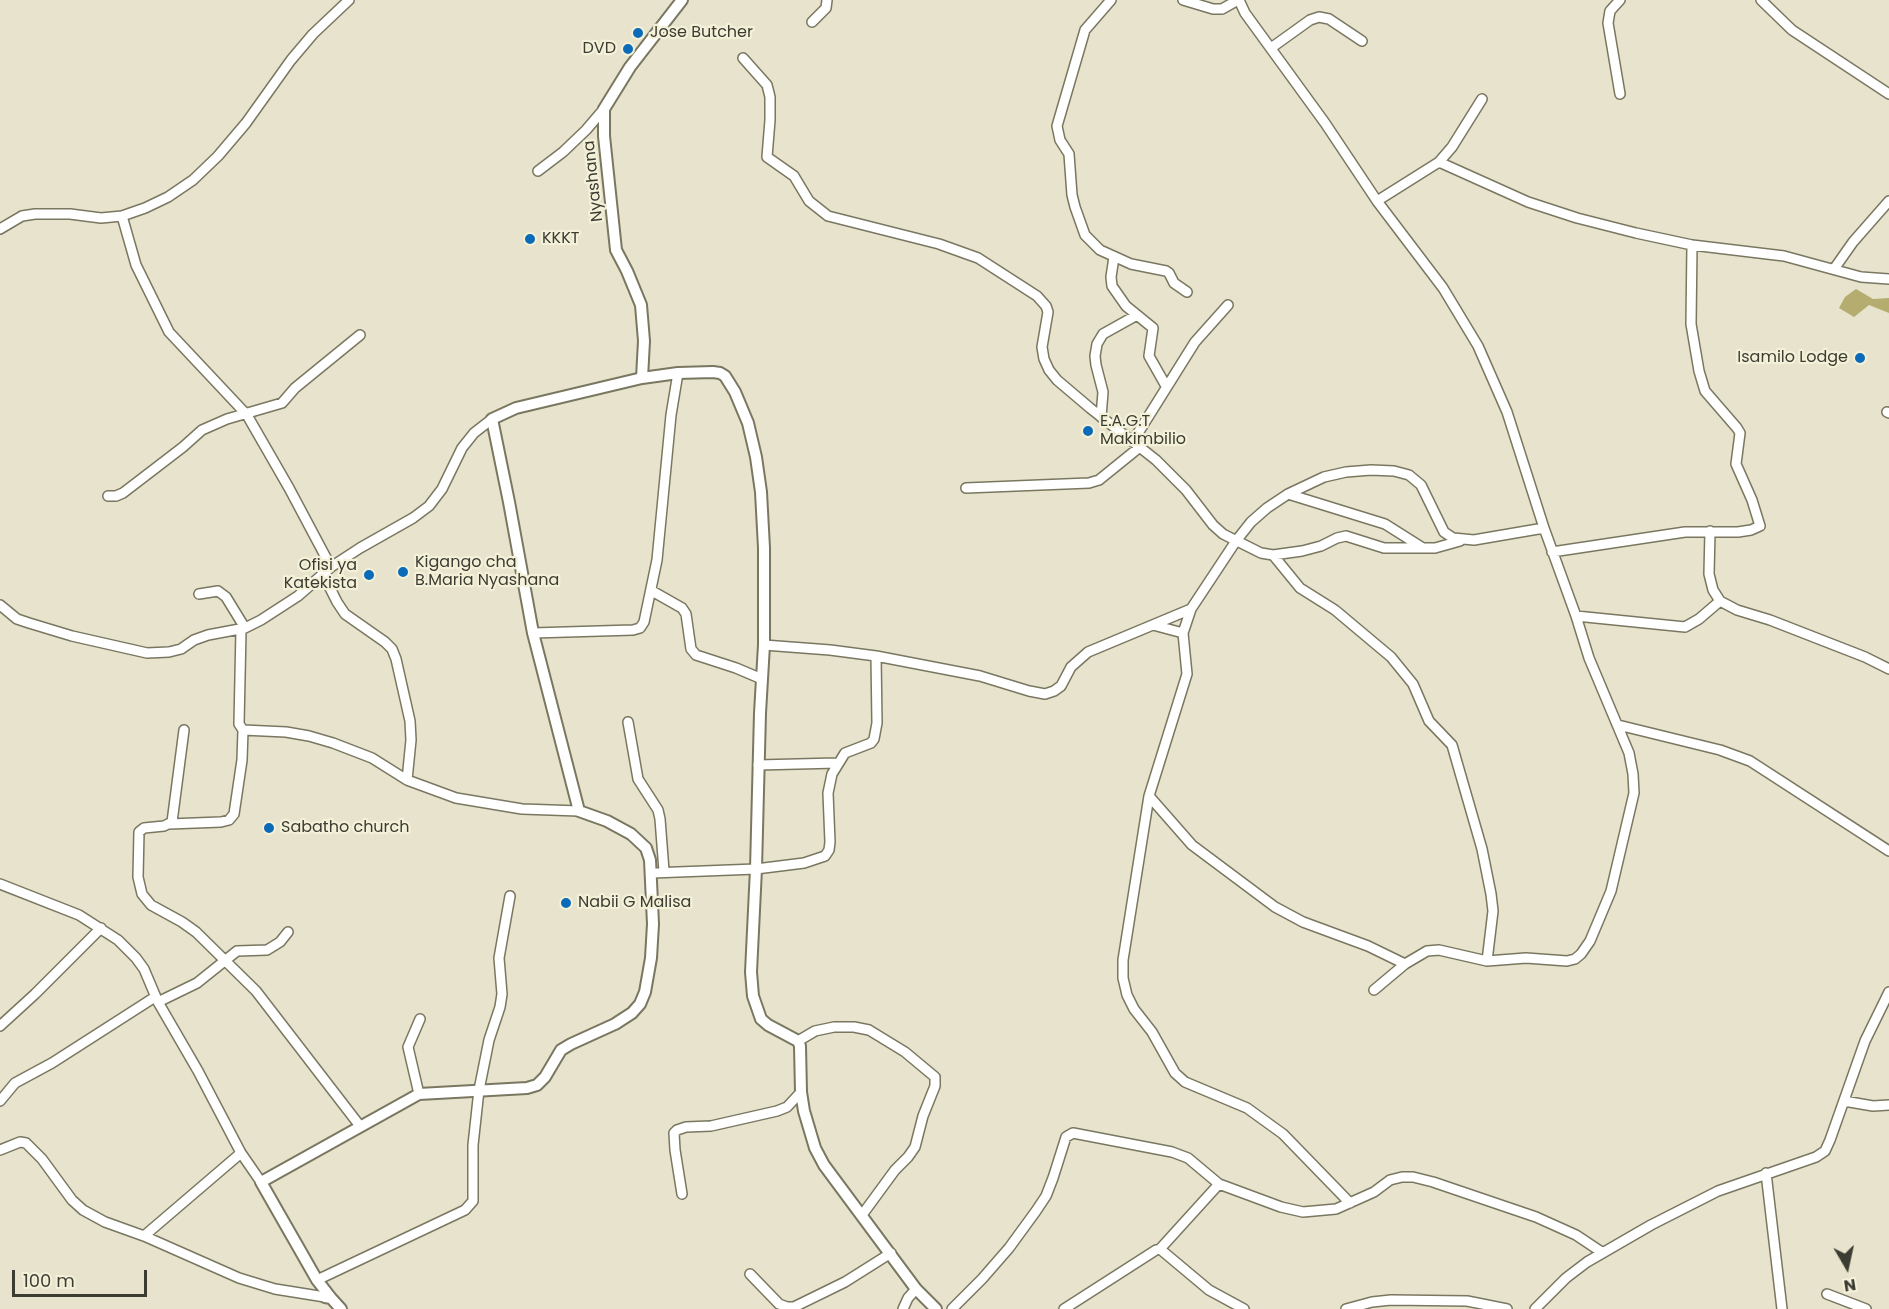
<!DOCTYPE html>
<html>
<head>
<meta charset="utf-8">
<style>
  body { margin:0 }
  #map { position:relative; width:1889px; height:1309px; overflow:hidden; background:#e7e3cc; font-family:Poppins,sans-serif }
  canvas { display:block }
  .north { position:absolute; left:1817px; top:1237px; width:60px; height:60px; -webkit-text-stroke:4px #f4f1d9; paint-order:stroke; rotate:171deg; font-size:16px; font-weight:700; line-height:24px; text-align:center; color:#3d3c33 }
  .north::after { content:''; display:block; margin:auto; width:21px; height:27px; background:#3d3c33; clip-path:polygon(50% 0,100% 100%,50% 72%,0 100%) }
  .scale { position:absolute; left:12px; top:1270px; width:135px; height:27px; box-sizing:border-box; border:3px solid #3d3c33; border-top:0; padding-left:8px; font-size:18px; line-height:21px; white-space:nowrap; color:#3d3c33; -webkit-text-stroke:4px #f4f1d9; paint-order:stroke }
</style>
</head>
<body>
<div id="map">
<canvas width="1889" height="1309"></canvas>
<div class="north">N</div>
<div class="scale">100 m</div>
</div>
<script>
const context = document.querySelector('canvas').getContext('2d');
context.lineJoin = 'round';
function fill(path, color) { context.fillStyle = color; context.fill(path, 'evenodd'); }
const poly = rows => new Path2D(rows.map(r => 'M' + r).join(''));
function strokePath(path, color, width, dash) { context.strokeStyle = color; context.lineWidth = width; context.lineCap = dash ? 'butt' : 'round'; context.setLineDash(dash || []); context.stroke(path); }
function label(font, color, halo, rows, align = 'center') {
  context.font = font + ' Poppins,sans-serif'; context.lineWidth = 4.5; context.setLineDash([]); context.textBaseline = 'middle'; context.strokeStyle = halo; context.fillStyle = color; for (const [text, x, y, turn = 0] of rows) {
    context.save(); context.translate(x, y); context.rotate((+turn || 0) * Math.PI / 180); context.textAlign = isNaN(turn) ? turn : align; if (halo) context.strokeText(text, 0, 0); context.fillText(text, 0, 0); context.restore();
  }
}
fill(poly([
  [1856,289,1873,299,1889,298,1889,313,1869,305,1854,317,1839,308,1845,297]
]), '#b5ac6f');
const minor = poly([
  [1111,0,1085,30,1057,126,1060,140,1069,154,1072,195,1075,207,1085,235,1100,250,1131,264,1166,271,1169,273,1174,283,1187,292],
  [1183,0,1213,9,1222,9,1238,0],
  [1239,0,1245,13,1325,123,1377,201,1443,288,1478,346,1507,412,1544,528,1576,616,1589,658,1629,753,1633,774,1634,793,1611,891,1590,941,1581,954,1575,959,1567,961,1526,958,1487,961,1439,950,1427,951,1405,964,1374,990],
  [1620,0,1610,11,1608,23,1620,94],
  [1761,0,1792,30,1889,94],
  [812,22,826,8,827,0],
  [1271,48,1310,20,1319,17,1329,19,1362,41],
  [743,58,767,85,770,97,770,120,767,157,794,176,809,201,828,216,939,244,978,258,1037,296,1046,306,1048,312,1042,347,1044,359,1049,370,1057,380,1090,408,1156,460,1186,490,1213,525,1223,534,1261,553,1273,555,1302,551,1321,546,1337,538,1346,536,1384,548,1435,548,1460,541],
  [1439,162,1528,202,1577,218,1636,233,1692,245,1784,256,1861,277,1889,279],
  [538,171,563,152,586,130,604,109],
  [1377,201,1439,162,1452,147,1482,99],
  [122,216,136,265,169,332,247,415,289,488,331,567],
  [0,229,22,216,35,214,70,214,101,218,122,216,145,208,168,197,193,180,218,156,246,123,291,60,313,34,349,0],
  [1114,257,1111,277,1112,286,1126,306,1153,328,1149,356,1166,386],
  [1834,269,1853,242,1889,201],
  [1887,412,1889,413],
  [1101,417,1103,392,1096,365,1095,356,1097,344,1103,334,1137,315],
  [1133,441,1195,342,1228,305],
  [966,488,1089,483,1099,480,1141,446],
  [1288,494,1385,524,1423,548],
  [108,496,116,496,123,493,183,447,202,430,227,419,282,403,295,388,360,335],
  [1710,531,1709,574,1713,590,1720,601,1737,610,1770,620,1865,657,1889,669],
  [1552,552,1685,532,1738,532,1751,530,1760,526,1752,500,1736,464,1740,433,1737,428,1705,391,1699,371,1691,324,1692,245],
  [1273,555,1300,588,1335,610,1391,657,1413,684,1429,721,1452,745,1482,849,1491,894,1493,911,1487,961],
  [323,574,337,602,345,614,385,642,392,649,396,659,410,721,411,740,407,780],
  [652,591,682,608,686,614,691,649,696,655,736,668,762,679],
  [199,594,218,591,226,597,245,628],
  [0,605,17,619,29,623,72,636,147,653,169,652,181,649,194,640,208,635,245,628,261,620,298,596,331,567,360,548,413,518,429,506,442,489,462,448,474,433,492,419],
  [1576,616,1685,627,1699,619,1720,601],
  [1153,625,1183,633],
  [241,630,239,724,243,730,286,732,309,736,333,743,372,758,407,780,456,798,522,809,579,811],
  [533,633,633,630,640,628,644,622,657,560,671,415,678,373],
  [764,645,830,650,876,656,980,676,1029,691,1045,694,1054,691,1061,686,1071,667,1088,652,1191,609],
  [628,722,638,779,658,810,660,819,664,871],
  [1618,725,1720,750,1750,761,1889,851],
  [184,730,172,822,164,826,144,828,139,832,138,877,142,894,151,905,182,922,196,932,256,991,360,1126],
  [758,765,837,763],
  [1149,796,1192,845,1275,907,1303,922,1368,946,1405,964],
  [169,824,221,822,229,820,234,814,242,760,243,730],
  [652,873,756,869,804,863,825,856,829,850,830,842,828,793,832,774,845,753,871,743,874,739,877,723,876,656],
  [0,884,79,915,118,940,136,958,144,969,158,1002,198,1071,241,1153,261,1182],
  [158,1002,197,983,237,951,267,950,280,942,288,932],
  [0,1026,35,994,101,928],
  [798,1041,815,1031,834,1027,854,1027,869,1030,905,1052,935,1077,935,1086,923,1116,915,1147,908,1157,895,1170,862,1215],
  [419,1094,408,1047,420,1019],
  [0,1101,15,1083,52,1063,155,997],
  [1844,1101,1873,1106,1889,1105],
  [0,1150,20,1142,26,1143,42,1159,72,1200,83,1210,105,1222,144,1236,239,1278,275,1289,325,1297],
  [1766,1173,1782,1309],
  [682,1194,675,1150,674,1133,677,1130,686,1127,711,1126,777,1111,787,1107,801,1092],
  [1350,1203,1283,1134,1247,1108,1185,1082,1175,1073,1152,1032,1134,1009,1127,995,1123,978,1123,960,1149,796,1187,674,1183,633,1191,609,1236,541,1251,522,1267,508,1288,494,1324,477,1346,472,1371,470,1394,471,1409,475,1421,485,1444,532,1453,538,1474,540,1544,528],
  [144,1236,241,1153],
  [1160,1249,1219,1184],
  [750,1274,779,1304,787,1307,794,1307,845,1282,891,1253],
  [317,1280,465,1210,473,1201,473,1145,479,1090,489,1040,500,1007,502,994,499,958,510,896],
  [1827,1294,1866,1309],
  [903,1309,908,1298,916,1289],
  [952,1309,982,1279,1009,1248,1036,1211,1046,1196,1053,1178,1066,1137,1073,1133,1172,1152,1188,1158,1219,1184,1281,1207,1303,1212,1336,1209,1374,1192,1390,1180,1402,1177,1413,1177,1433,1182,1536,1217,1576,1235,1603,1253],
  [1064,1309,1156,1250,1160,1249,1209,1290,1244,1309],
  [1346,1309,1372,1302,1391,1300,1467,1301,1507,1309],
  [1535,1309,1566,1278,1587,1262,1651,1225,1718,1191,1816,1157,1825,1151,1830,1140,1865,1041,1889,992]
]);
const tertiary = poly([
  [642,378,644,341,641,305,627,271,616,250,604,136,604,109,630,67,682,0],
  [325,1297,331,1298,341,1309],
  [331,1298,317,1280,261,1182,419,1094,527,1088,537,1085,545,1077,561,1050,571,1044,615,1024,632,1013,640,1004,645,992,651,958,653,924,650,860,646,848,631,834,607,821,579,811,533,633,509,502,492,419,516,408,642,378,678,373,713,372,720,373,725,376,735,392,748,423,756,457,761,492,764,548,764,645,760,713,756,869,751,972,753,996,761,1019,768,1025,798,1041,800,1046,801,1092,804,1111,815,1148,824,1165,916,1289,936,1309]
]);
strokePath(minor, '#7a7761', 12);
strokePath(tertiary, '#7a7761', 14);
strokePath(minor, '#fff', 9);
strokePath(tertiary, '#fff', 10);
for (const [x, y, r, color] of [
  [638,33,6,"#0c6bb8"],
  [628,49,6,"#0c6bb8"],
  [530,239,6,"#0c6bb8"],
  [1860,358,6,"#0c6bb8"],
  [1088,431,6,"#0c6bb8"],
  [403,572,6,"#0c6bb8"],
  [369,575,6,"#0c6bb8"],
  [269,828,6,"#0c6bb8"],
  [566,903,6,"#0c6bb8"]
]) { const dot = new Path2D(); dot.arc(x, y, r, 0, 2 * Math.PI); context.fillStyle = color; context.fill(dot); strokePath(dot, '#f4f1d9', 2); }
label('16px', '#3d3c33', '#f4f1d9', [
  ["Jose Butcher",650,33],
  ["DVD",616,49,"right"],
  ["KKKT",542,239],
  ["Isamilo Lodge",1848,358,"right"],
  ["E.A.G.T",1100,422],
  ["Makimbilio",1100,440],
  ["Kigango cha",415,563],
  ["B.Maria Nyashana",415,581],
  ["Ofisi ya",357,566,"right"],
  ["Katekista",357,584,"right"],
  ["Sabatho church",281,828],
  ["Nabii G Malisa",578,903]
], 'left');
label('16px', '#3d3c33', '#f4f1d9', [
  ["Nyashana",594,181,-96]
]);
</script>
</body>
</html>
